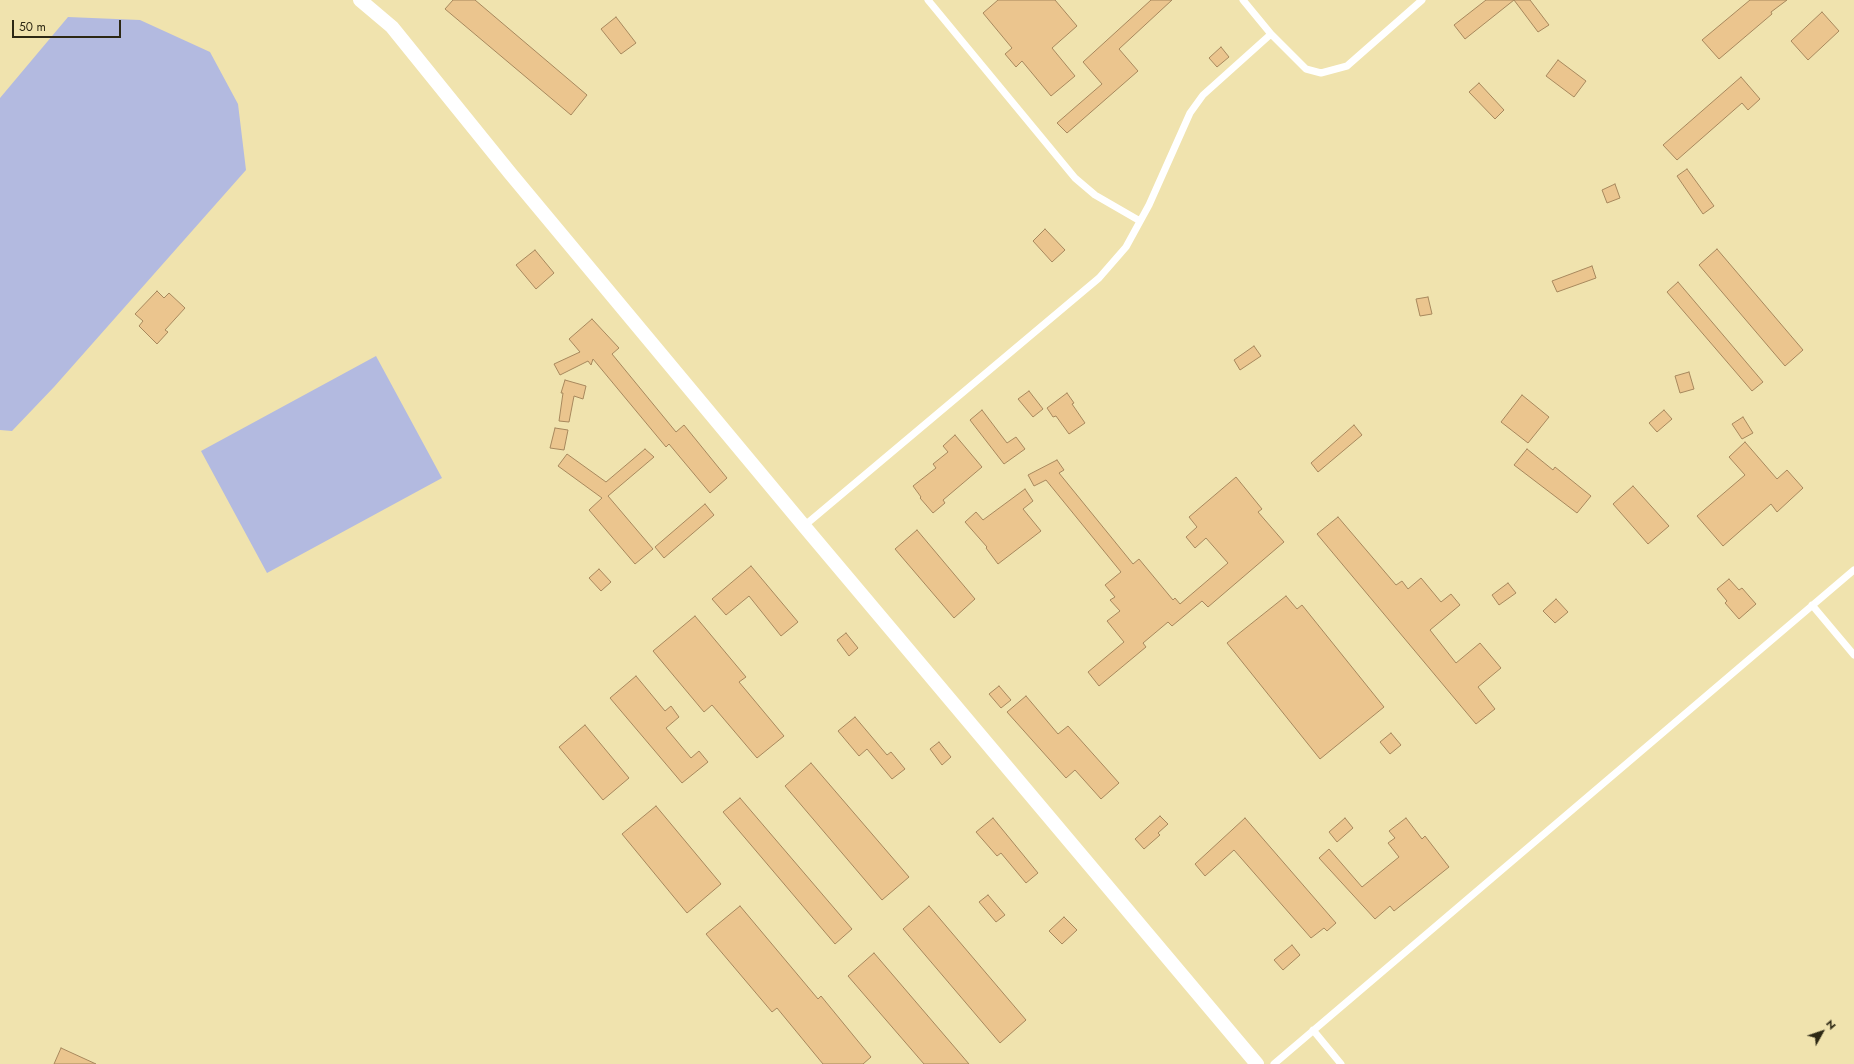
<!DOCTYPE html>
<html>
<head>
<meta charset="utf-8">
<style>
  body { margin:0 }
  #map { position:relative; width:1854px; height:1064px; overflow:hidden; background:#f0e3ae; font-family:Jost,sans-serif }
  canvas { display:block }
  .north { position:absolute; left:1802px; top:1012px; width:40px; height:40px; -webkit-text-stroke:3px #f0e3ae; paint-order:stroke; rotate:50deg; font-size:11px; font-weight:700; line-height:16px; text-align:center; color:#2d2814 }
  .north::after { content:''; display:block; margin:auto; width:14px; height:18px; background:#2d2814; clip-path:polygon(50% 0,100% 100%,50% 72%,0 100%) }
  .scale { position:absolute; left:12px; top:20px; width:109px; height:18px; box-sizing:border-box; border:2px solid #2d2814; border-top:0; padding-left:5px; font-size:12px; line-height:14px; white-space:nowrap; color:#2d2814; -webkit-text-stroke:3px #f0e3ae; paint-order:stroke }
</style>
</head>
<body>
<div id="map">
<canvas width="1854" height="1064"></canvas>
<div class="north">N</div>
<div class="scale">50 m</div>
</div>
<script>
const context = document.querySelector('canvas').getContext('2d');
context.lineJoin = 'round';
function fill(path, color) { context.fillStyle = color; context.fill(path, 'evenodd'); }
const poly = rows => new Path2D(rows.map(r => 'M' + r).join(''));
function strokePath(path, color, width, dash) { context.strokeStyle = color; context.lineWidth = width; context.lineCap = dash ? 'butt' : 'round'; context.setLineDash(dash || []); context.stroke(path); }
fill(poly([
  [68,17,140,20,210,52,238,104,246,170,54,387,12,431,0,430,0,98],
  [376,356,442,478,267,573,201,451]
]), '#b3bae0');
const building = poly([
  [453,0,475,0,587,95,571,115,445,9,453,0],
  [998,0,1055,0,1077,26,1052,48,1075,76,1051,96,1022,61,1016,67,1005,54,1012,48,983,13,998,0],
  [1151,0,1172,0,1119,49,1138,71,1067,133,1057,123,1102,84,1083,62,1151,0],
  [1486,0,1530,0,1549,25,1538,32,1514,0,1465,39,1454,25,1486,0],
  [1750,0,1787,0,1771,12,1772,14,1719,59,1702,40,1750,0],
  [1822,12,1839,31,1808,60,1791,41,1822,12],
  [616,17,636,43,621,54,601,29,616,17],
  [1221,47,1229,57,1217,67,1209,58,1221,47],
  [1558,60,1586,81,1574,97,1546,76,1558,60],
  [1741,77,1760,99,1748,110,1742,103,1677,160,1663,145,1741,77],
  [1479,83,1504,110,1495,119,1469,92,1479,83],
  [1687,169,1714,206,1703,214,1677,176,1687,169],
  [1615,184,1620,198,1607,203,1602,190,1615,184],
  [1045,229,1065,250,1052,262,1033,241,1045,229],
  [1717,249,1803,350,1785,366,1699,265,1717,249],
  [535,250,554,273,536,289,516,265,535,250],
  [1592,266,1596,278,1557,292,1552,281,1592,266],
  [1678,282,1763,382,1752,391,1667,292,1678,282],
  [157,291,164,298,169,293,185,308,165,330,168,332,157,344,139,326,143,321,135,314,157,291],
  [1428,297,1432,314,1420,316,1416,299,1428,297],
  [592,319,619,348,612,354,676,432,684,425,727,478,710,493,669,444,666,447,593,359,591,365,588,361,560,375,554,364,580,352,569,339,592,319],
  [1254,346,1261,356,1240,370,1234,360,1254,346],
  [1689,372,1694,389,1680,393,1675,376,1689,372],
  [565,380,586,386,583,399,574,396,569,422,559,421,563,393,561,393,565,380],
  [1029,391,1043,409,1033,417,1018,399,1029,391],
  [1067,393,1074,403,1072,404,1085,423,1069,434,1056,416,1053,417,1047,408,1067,393],
  [1522,395,1549,417,1528,443,1501,422,1522,395],
  [982,410,1007,443,1016,437,1025,449,1004,464,970,420,982,410],
  [1664,410,1672,419,1657,432,1649,423,1664,410],
  [1743,417,1753,433,1742,439,1732,424,1743,417],
  [1354,425,1362,435,1318,472,1311,463,1354,425],
  [555,428,568,430,564,450,550,448,555,428],
  [955,435,982,467,943,500,945,503,933,513,920,498,921,497,913,486,936,468,933,464,948,452,943,446,955,435],
  [1745,442,1777,479,1787,470,1803,488,1777,512,1771,504,1723,546,1697,516,1745,475,1729,457,1745,442],
  [645,449,654,457,608,496,653,549,635,564,589,510,602,498,558,466,567,454,606,482,645,449],
  [1527,449,1553,470,1555,467,1591,496,1577,513,1514,465,1527,449],
  [1057,460,1064,470,1059,473,1133,564,1139,559,1173,600,1175,598,1180,604,1228,563,1206,538,1195,548,1186,537,1197,527,1189,517,1236,477,1262,509,1258,512,1284,542,1208,607,1202,601,1172,626,1168,622,1143,643,1146,647,1099,686,1088,672,1124,642,1107,621,1120,611,1110,600,1115,597,1105,585,1121,572,1046,480,1034,486,1028,475,1057,460],
  [1633,486,1669,526,1648,544,1613,504,1633,486],
  [1025,489,1033,501,1023,509,1041,531,998,564,986,548,987,547,965,522,976,512,983,520,1025,489],
  [705,504,714,515,664,558,655,547,705,504],
  [1338,517,1396,585,1402,581,1408,589,1421,578,1441,602,1451,594,1460,605,1430,630,1456,663,1480,643,1501,668,1478,687,1495,709,1476,724,1317,534,1338,517],
  [917,530,975,599,954,618,895,549,917,530],
  [751,566,798,622,781,636,749,596,726,615,712,599,751,566],
  [599,569,611,582,601,591,589,578,599,569],
  [1729,579,1739,590,1742,588,1756,604,1739,619,1725,603,1727,601,1717,589,1729,579],
  [1508,583,1516,593,1499,605,1492,595,1508,583],
  [1286,596,1297,609,1302,605,1384,707,1320,759,1227,643,1286,596],
  [1556,599,1568,612,1555,623,1543,611,1556,599],
  [695,616,746,677,739,682,784,736,757,758,712,705,704,712,653,651,695,616],
  [846,633,858,648,849,656,837,640,846,633],
  [636,676,665,711,671,706,679,717,666,728,691,758,699,751,708,762,682,783,610,698,636,676],
  [999,686,1011,700,1001,708,989,694,999,686],
  [1026,696,1058,734,1068,726,1119,783,1101,799,1075,770,1066,778,1007,712,1026,696],
  [855,717,887,755,891,752,905,769,892,779,867,749,859,756,838,731,855,717],
  [585,725,629,778,603,800,559,747,585,725],
  [1391,733,1401,745,1390,754,1380,742,1391,733],
  [939,742,951,757,942,765,930,749,939,742],
  [811,763,909,877,882,900,785,786,811,763],
  [740,798,852,929,835,944,723,812,740,798],
  [656,806,721,884,687,913,622,834,656,806],
  [1160,816,1168,824,1158,833,1160,835,1144,849,1135,839,1160,816],
  [993,818,1038,873,1026,883,1001,853,997,856,976,832,993,818],
  [1245,818,1336,923,1327,931,1324,928,1311,938,1234,850,1205,876,1195,864,1245,818],
  [1345,818,1353,828,1337,842,1329,832,1345,818],
  [1406,818,1422,839,1425,836,1449,867,1394,911,1390,906,1375,919,1319,858,1329,849,1362,887,1399,857,1388,843,1395,838,1389,831,1406,818],
  [988,895,1005,915,996,922,979,902,988,895],
  [740,906,818,999,821,996,871,1057,863,1064,823,1064,777,1008,772,1012,706,934,740,906],
  [929,906,1026,1020,1000,1043,903,929,929,906],
  [1064,917,1077,930,1062,944,1049,931,1064,917],
  [1292,945,1300,955,1283,970,1274,960,1292,945],
  [874,953,969,1064,924,1064,848,976,874,953],
  [61,1048,96,1064,54,1064,61,1048]
]);
fill(building, '#ebc58e');
strokePath(building, '#a7885d', 1);
strokePath(poly([
  [928,0,1075,178,1095,195,1140,221],
  [1243,0,1271,34,1306,69,1321,73,1347,66,1422,0],
  [804,526,1099,278,1126,247,1149,205,1190,113,1203,95,1271,34],
  [1812,605,1854,655],
  [1313,1030,1341,1064],
  [1274,1064,1854,570]
]), '#fff', 7);
strokePath(poly([
  [360,0,392,27,510,173,804,526,1257,1064]
]), '#fff', 14);
</script>
</body>
</html>
